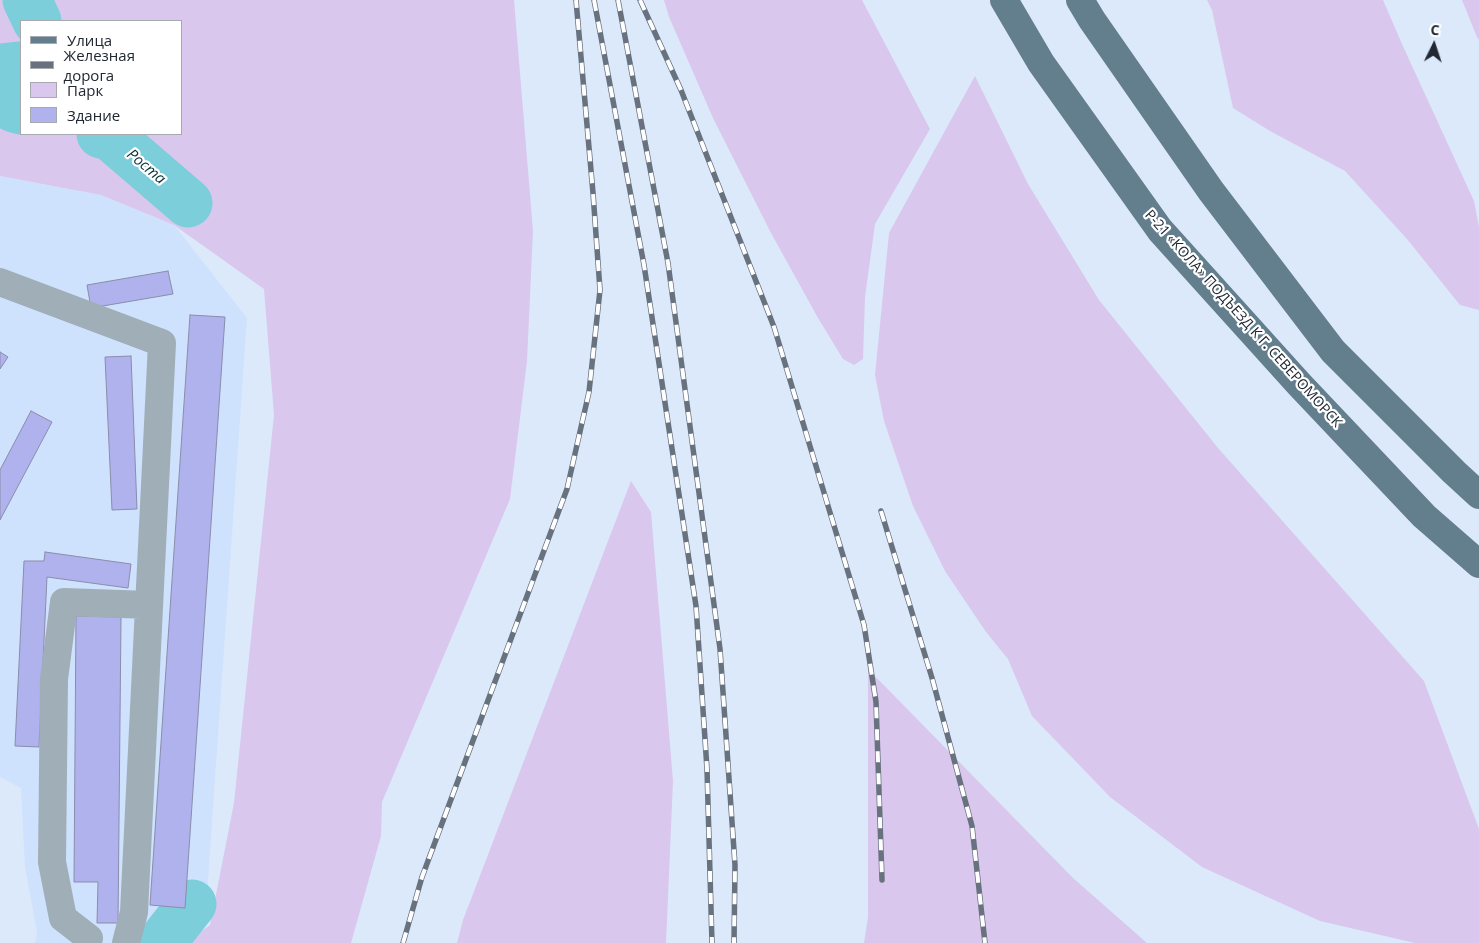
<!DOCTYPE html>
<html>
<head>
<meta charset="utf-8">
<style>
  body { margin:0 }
  #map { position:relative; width:1479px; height:943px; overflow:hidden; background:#dce9fa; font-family:"Open Sans",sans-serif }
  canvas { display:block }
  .legend { position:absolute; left:20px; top:20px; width:162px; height:115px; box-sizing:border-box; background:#fff; border:1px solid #a6a9ad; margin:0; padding:6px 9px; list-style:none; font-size:15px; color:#212833 }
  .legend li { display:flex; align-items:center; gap:10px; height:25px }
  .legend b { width:25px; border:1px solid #a6a9ad }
  .north { position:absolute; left:1409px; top:20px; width:50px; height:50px; -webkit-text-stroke:4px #fff; paint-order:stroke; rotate:4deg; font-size:14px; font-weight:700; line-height:20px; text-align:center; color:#212833 }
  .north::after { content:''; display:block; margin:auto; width:18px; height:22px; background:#212833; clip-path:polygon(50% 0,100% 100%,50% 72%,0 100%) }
</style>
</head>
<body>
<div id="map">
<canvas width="1479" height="943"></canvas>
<ul class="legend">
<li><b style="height:6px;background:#637e8d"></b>Улица</li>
<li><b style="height:6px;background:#68727f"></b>Железная дорога</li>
<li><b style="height:14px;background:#d9c7ed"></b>Парк</li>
<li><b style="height:14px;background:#afb2ec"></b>Здание</li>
</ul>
<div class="north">С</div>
</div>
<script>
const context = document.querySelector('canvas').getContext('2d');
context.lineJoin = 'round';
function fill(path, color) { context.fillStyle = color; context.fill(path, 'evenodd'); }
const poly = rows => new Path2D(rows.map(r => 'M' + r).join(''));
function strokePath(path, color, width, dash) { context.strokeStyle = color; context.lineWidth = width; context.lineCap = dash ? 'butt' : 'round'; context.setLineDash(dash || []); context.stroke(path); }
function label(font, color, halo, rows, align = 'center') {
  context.font = font + ' "Open Sans",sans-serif'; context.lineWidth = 4.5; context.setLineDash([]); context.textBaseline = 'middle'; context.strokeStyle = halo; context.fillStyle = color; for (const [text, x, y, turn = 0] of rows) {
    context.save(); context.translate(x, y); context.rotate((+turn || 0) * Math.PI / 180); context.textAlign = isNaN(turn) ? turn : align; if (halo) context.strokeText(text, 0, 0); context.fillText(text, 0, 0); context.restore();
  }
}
fill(poly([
  [0,176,101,195,174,225,247,318,205,923,175,943,35,943,37,932,25,867,21,788,0,777]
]), '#cee2fe');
fill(poly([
  [0,0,514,0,533,231,527,361,510,499,382,802,381,836,351,943,185,943,210,925,234,803,274,415,264,289,174,225,101,195,0,176],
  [21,21,181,21,181,134,21,134],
  [664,0,862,0,930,129,875,224,865,297,863,359,854,365,843,359,818,318,771,233,713,118,669,17],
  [1207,0,1383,0,1402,44,1474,201,1479,227,1479,310,1460,305,1407,239,1345,171,1270,131,1233,108,1212,10],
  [1462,0,1479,0,1479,40,1477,37],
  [975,76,1028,184,1099,300,1218,448,1424,681,1479,829,1479,943,1415,943,1320,921,1202,867,1110,797,1032,716,1008,659,986,632,945,571,913,506,884,421,875,375,889,233],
  [631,481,651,512,673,781,666,943,457,943,463,920],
  [868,669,1073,878,1147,943,864,943,868,917]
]), '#d9c7ed');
strokePath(poly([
  [27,0,37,21],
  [21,66,1,68,14,108,21,110],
  [101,134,110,136,188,203],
  [161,943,192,904]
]), '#7bceda', 49);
const building = poly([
  [168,271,173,294,91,308,87,285,168,271],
  [190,315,225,317,185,908,150,905,190,315],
  [0,352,8,357,0,369,0,352],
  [131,356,137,509,112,510,105,357,131,356],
  [31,411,52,422,0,520,0,470,31,411],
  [45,552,131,564,128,588,47,577,39,747,15,746,24,561,44,561,45,552],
  [76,616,121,617,118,923,97,923,98,882,74,882,76,616]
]);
fill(building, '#afb2ec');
strokePath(building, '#8b8dab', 1);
strokePath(poly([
  [0,282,162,343,134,912,126,943],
  [89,938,63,918,52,862,54,679,64,602,149,605]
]), '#a0aeb7', 28);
strokePath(poly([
  [1004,0,1041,63,1160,230,1299,384,1424,516,1479,564],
  [1080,0,1092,20,1211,191,1333,351,1454,472,1479,495]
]), '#637e8d', 28);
const rail = poly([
  [594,0,644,265,696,606,707,769,712,943],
  [618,0,668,263,720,649,735,865,734,943],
  [640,0,681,90,774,327,864,625,876,702,882,880],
  [881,511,932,678,972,826,985,943],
  [403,943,422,877,567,489,589,392,600,290,593,193,576,0]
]);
strokePath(rail, '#68727f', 5.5);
strokePath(rail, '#fff', 4, [11]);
label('14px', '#212833', '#fff', [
  ["Р-21 «КОЛА» ПОДЪЕЗД К Г. СЕВЕРОМОРСК",1243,319,48]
]);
label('italic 15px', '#073136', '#fff', [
  ["Роста",146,167,40]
]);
</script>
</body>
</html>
